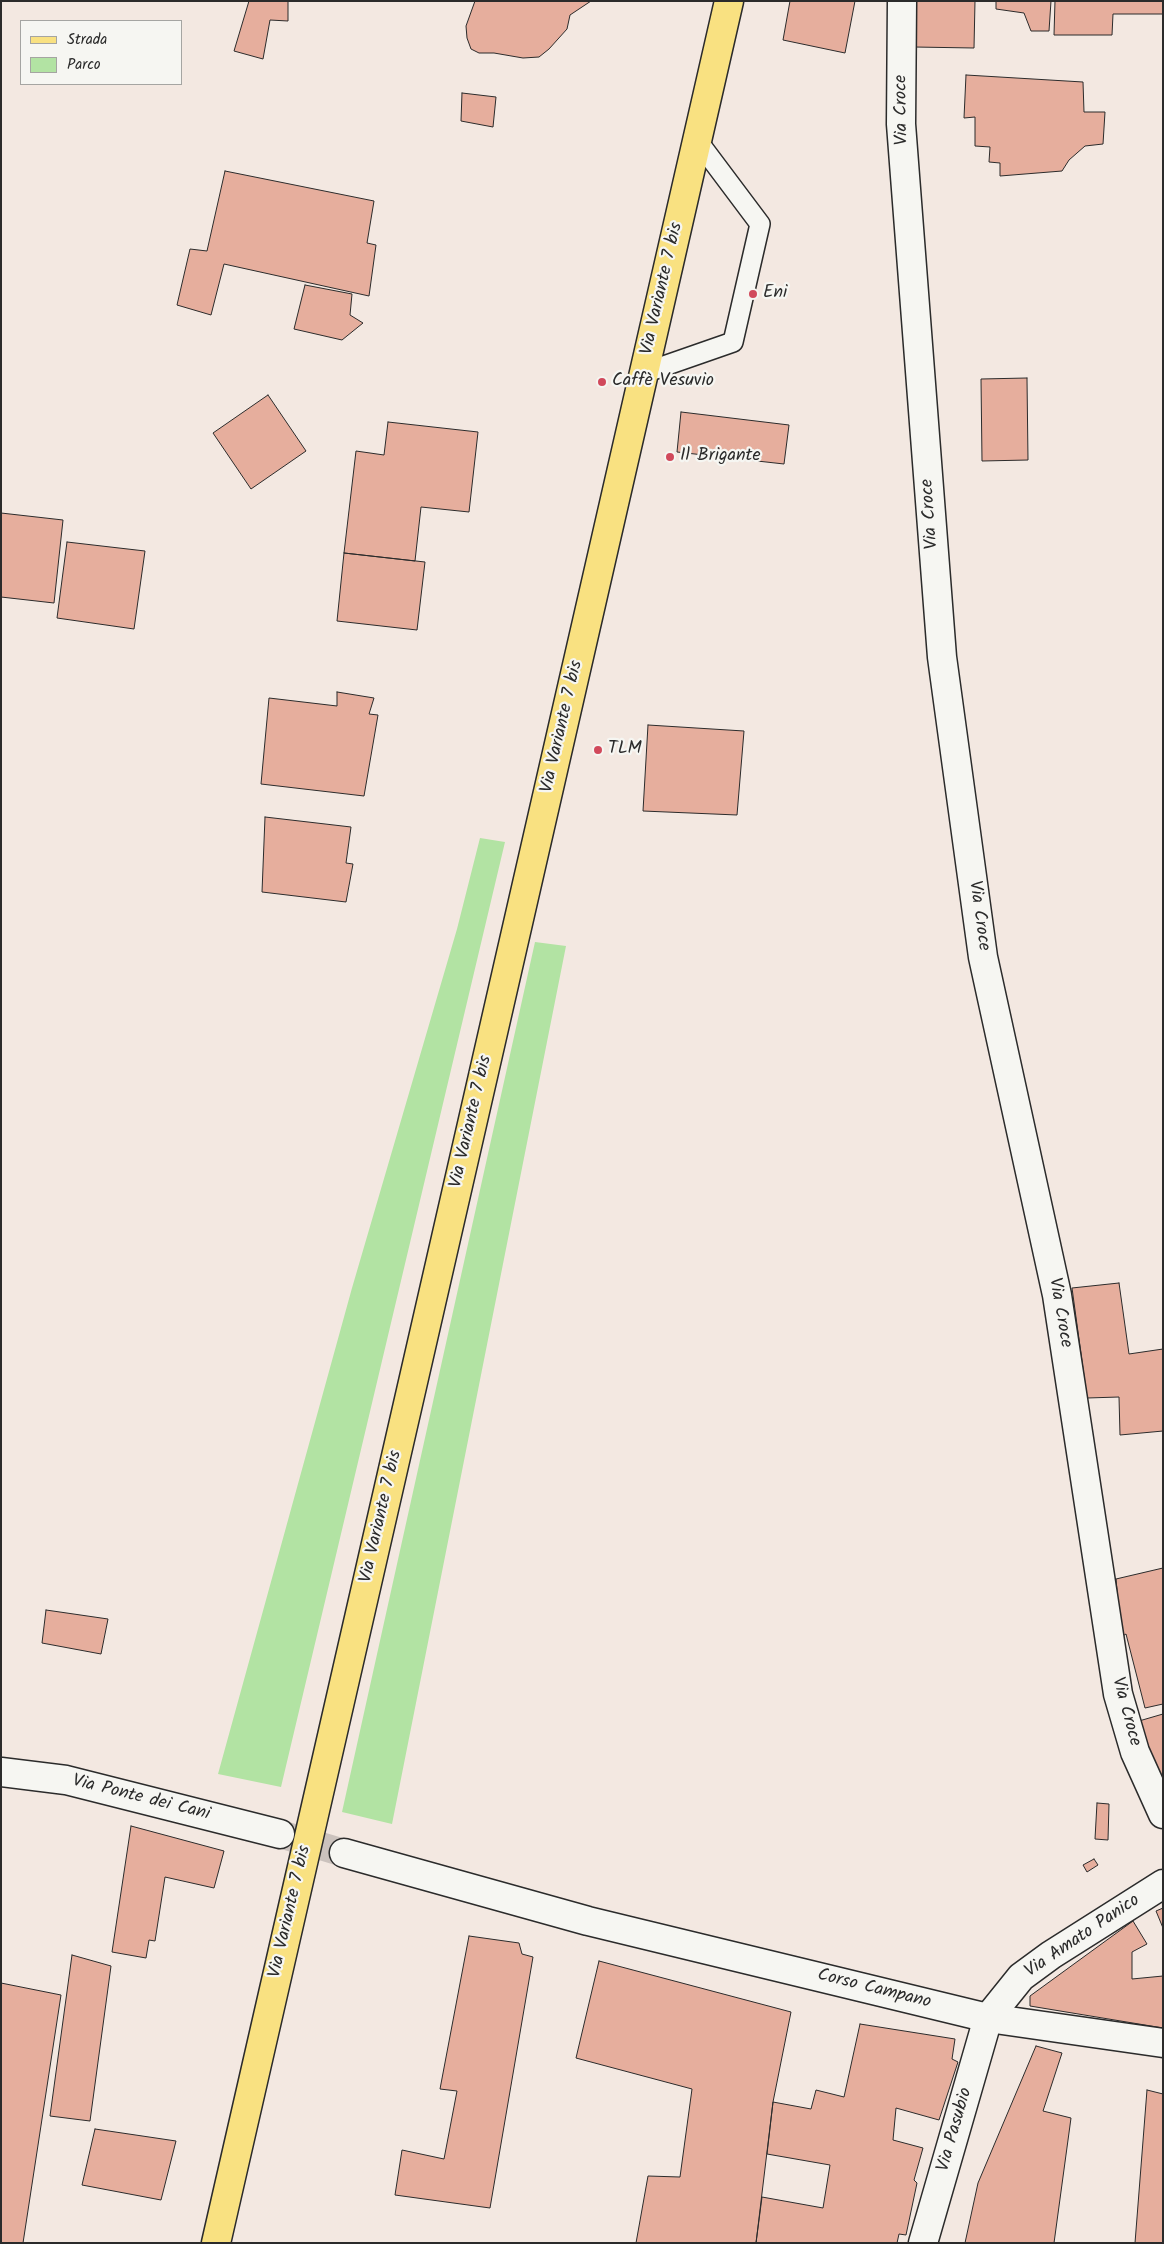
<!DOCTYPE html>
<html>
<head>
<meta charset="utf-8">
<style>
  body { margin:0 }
  #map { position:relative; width:1164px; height:2244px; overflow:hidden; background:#f3e8e1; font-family:Kalam,sans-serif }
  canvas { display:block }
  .frame { position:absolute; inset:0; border:2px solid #2b2b2b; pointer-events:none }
  .legend { position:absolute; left:20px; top:20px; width:162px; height:65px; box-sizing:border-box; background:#f6f6f2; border:1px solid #a5a5a2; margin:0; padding:6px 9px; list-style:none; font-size:15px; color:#2b2b2b }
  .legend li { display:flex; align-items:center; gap:10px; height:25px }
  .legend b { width:25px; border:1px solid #a5a5a2 }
</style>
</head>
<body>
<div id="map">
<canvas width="1164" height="2244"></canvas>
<div class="frame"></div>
<ul class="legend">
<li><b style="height:6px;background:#f9e181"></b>Strada</li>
<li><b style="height:14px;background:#b2e3a3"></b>Parco</li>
</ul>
</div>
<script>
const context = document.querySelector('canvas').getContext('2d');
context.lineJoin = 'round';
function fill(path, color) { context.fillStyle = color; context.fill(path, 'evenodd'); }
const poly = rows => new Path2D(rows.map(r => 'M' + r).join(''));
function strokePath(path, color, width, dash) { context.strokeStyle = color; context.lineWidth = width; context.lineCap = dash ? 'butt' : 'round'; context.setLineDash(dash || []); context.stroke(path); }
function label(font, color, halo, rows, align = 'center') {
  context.font = font + ' Kalam,sans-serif'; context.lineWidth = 4.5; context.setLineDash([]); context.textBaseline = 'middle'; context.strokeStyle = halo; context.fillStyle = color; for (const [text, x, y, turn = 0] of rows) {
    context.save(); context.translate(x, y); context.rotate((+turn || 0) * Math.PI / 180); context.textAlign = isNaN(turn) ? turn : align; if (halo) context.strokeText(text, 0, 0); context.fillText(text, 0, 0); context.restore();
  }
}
fill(poly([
  [480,838,505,842,281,1787,218,1774,352,1288,457,929],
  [535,942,566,946,392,1824,342,1812]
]), '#b2e3a3');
const building = poly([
  [249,1,288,1,288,21,270,20,263,59,234,51,249,1],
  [475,1,591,1,570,15,567,29,549,49,539,57,523,58,494,53,479,53,471,49,467,38,466,26,475,1],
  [790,1,855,1,845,53,783,40,790,1],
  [913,1,975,1,974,48,914,47,913,1],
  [996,1,1051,1,1049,31,1031,31,1024,13,996,9,996,1],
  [1055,1,1163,1,1163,14,1113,14,1112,35,1054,35,1055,1],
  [966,75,1083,82,1084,112,1105,112,1103,144,1085,146,1069,160,1062,171,1000,176,1000,163,989,162,990,147,975,146,975,117,964,118,966,75],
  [462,93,496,97,493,127,461,121,462,93],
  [225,171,374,201,367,243,376,245,369,296,224,264,211,315,177,305,190,249,207,251,225,171],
  [305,285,352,294,350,315,363,323,342,340,294,329,305,285],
  [1027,378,1028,460,982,461,981,379,1027,378],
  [268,395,306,451,251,489,213,433,268,395],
  [681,412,789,425,784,464,677,452,681,412],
  [388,422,478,432,469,512,421,507,415,561,344,553,356,451,384,455,388,422],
  [1,513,63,520,54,603,1,597,1,513],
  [67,542,145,551,134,629,57,618,67,542],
  [344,553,425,562,417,630,337,621,344,553],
  [337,692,374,698,369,714,378,715,364,796,261,784,269,698,337,706,337,692],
  [648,725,744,731,737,815,643,811,648,725],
  [265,817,351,827,346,863,353,864,346,902,262,892,265,817],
  [1119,1283,1129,1354,1163,1349,1163,1431,1120,1435,1119,1397,1087,1398,1072,1288,1119,1283],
  [1163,1568,1163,1704,1145,1708,1126,1634,1121,1637,1116,1579,1163,1568],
  [46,1610,108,1619,101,1654,42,1643,46,1610],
  [1163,1714,1163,1786,1144,1746,1139,1721,1163,1714],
  [1097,1803,1109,1804,1108,1840,1095,1839,1097,1803],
  [131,1826,224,1851,214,1888,165,1877,155,1941,149,1940,146,1958,112,1952,131,1826],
  [1094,1859,1098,1865,1087,1872,1083,1865,1094,1859],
  [1163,1908,1163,1928,1156,1911,1163,1908],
  [1133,1921,1147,1944,1132,1952,1132,1979,1163,1976,1163,2028,1030,2006,1030,1996,1133,1921],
  [469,1936,519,1943,522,1954,533,1957,490,2208,395,2195,402,2150,444,2159,457,2091,440,2089,469,1936],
  [72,1955,111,1966,90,2121,50,2116,72,1955],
  [599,1961,791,2012,773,2102,756,2243,636,2243,648,2176,680,2177,692,2089,576,2058,599,1961],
  [1,1983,61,1995,23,2243,1,2243,1,1983],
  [860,2024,955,2039,952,2059,958,2062,939,2120,896,2108,893,2140,923,2148,914,2180,917,2183,906,2235,899,2234,897,2243,756,2243,762,2197,823,2208,830,2165,767,2154,773,2102,811,2109,816,2090,844,2097,860,2024],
  [1036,2046,1062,2053,1043,2111,1071,2118,1054,2243,965,2243,978,2183,1036,2046],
  [1147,2090,1163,2094,1163,2243,1135,2243,1147,2090],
  [95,2129,176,2141,161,2200,82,2185,95,2129]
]);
fill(building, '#e6ae9d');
strokePath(building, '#2b2b2b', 1);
strokePath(poly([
  [280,1834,344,1853]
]), '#cbc2bd', 28, [28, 14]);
const service = poly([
  [644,373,733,342,760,224,697,140]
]);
const minor = poly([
  [902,1,901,124,942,657,983,957,1057,1295,1118,1694,1135,1752,1163,1814],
  [923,2243,988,2018,1021,1977,1051,1955,1163,1884]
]);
const tertiary = poly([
  [1,1772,66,1780,280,1834],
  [344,1853,588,1921,988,2018,1163,2043]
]);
const primary = poly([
  [216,2243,729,1]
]);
strokePath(service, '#2b2b2b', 22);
strokePath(minor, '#2b2b2b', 31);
strokePath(tertiary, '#2b2b2b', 31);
strokePath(primary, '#2b2b2b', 31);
strokePath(service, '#f6f6f2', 19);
strokePath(minor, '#f6f6f2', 28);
strokePath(tertiary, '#f6f6f2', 28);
strokePath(primary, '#f9e181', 28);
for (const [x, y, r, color] of [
  [753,294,5,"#d1495b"],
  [602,382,5,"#d1495b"],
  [670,457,5,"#d1495b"],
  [598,750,5,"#d1495b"]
]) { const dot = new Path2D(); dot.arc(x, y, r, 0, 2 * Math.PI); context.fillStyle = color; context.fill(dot); strokePath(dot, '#f6f6f2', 2); }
label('18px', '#2b2b2b', '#f6f6f2', [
  ["Via Croce",903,110,-91],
  ["Via Variante 7 bis",663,289,-77],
  ["Via Croce",931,514,-94],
  ["Via Variante 7 bis",563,727,-77],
  ["Via Croce",978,916,82],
  ["Via Variante 7 bis",472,1122,-77],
  ["Via Croce",1059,1313,80],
  ["Via Variante 7 bis",382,1517,-77],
  ["Via Croce",1125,1712,75],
  ["Via Ponte dei Cani",141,1799,14],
  ["Via Variante 7 bis",291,1912,-77],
  ["Via Amato Panico",1083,1937,-34],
  ["Corso Campano",874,1990,14],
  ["Via Pasubio",956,2130,-74]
]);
label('18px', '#2b2b2b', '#f6f6f2', [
  ["Eni",763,294],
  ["Caffè Vesuvio",612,382],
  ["Il Brigante",680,457],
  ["TLM",608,750]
], 'left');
</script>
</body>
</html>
